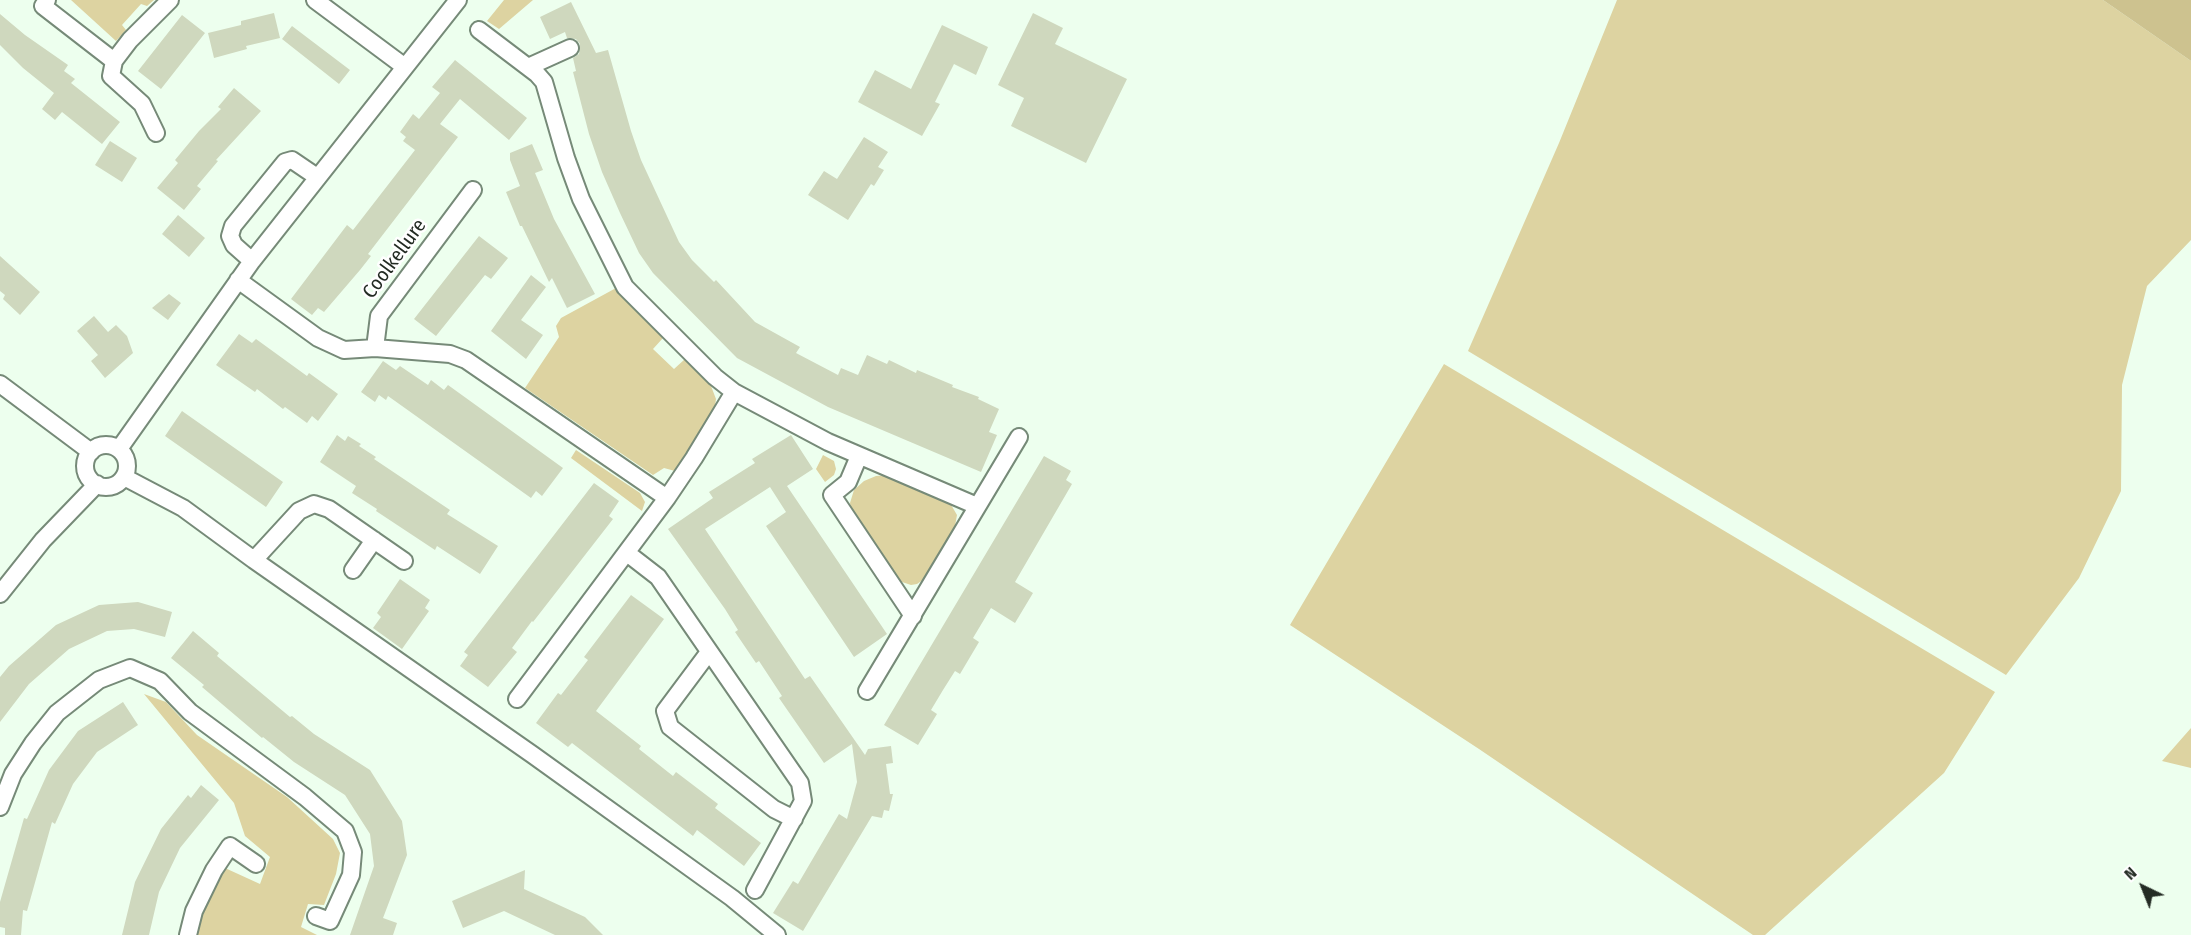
<!DOCTYPE html>
<html>
<head>
<meta charset="utf-8">
<style>
  body { margin:0 }
  #map { position:relative; width:2191px; height:935px; overflow:hidden; background:#edffee; font-family:"Fira Sans Condensed",sans-serif }
  canvas { display:block }
  .north { position:absolute; left:2113px; top:857px; width:60px; height:60px; -webkit-text-stroke:4px #fff; paint-order:stroke; rotate:317deg; font-size:16px; font-weight:700; line-height:24px; text-align:center; color:#242c24 }
  .north::after { content:''; display:block; margin:auto; width:21px; height:27px; background:#242c24; clip-path:polygon(50% 0,100% 100%,50% 72%,0 100%) }
</style>
</head>
<body>
<div id="map">
<canvas width="2191" height="935"></canvas>
<div class="north">N</div>
</div>
<script>
const context = document.querySelector('canvas').getContext('2d');
context.lineJoin = 'round';
function fill(path, color) { context.fillStyle = color; context.fill(path, 'evenodd'); }
const poly = rows => new Path2D(rows.map(r => 'M' + r).join(''));
function strokePath(path, color, width, dash) { context.strokeStyle = color; context.lineWidth = width; context.lineCap = dash ? 'butt' : 'round'; context.setLineDash(dash || []); context.stroke(path); }
function label(font, color, halo, rows, align = 'center') {
  context.font = font + ' "Fira Sans Condensed",sans-serif'; context.lineWidth = 5; context.setLineDash([]); context.textBaseline = 'middle'; context.strokeStyle = halo; context.fillStyle = color; for (const [text, x, y, turn = 0] of rows) {
    context.save(); context.translate(x, y); context.rotate((+turn || 0) * Math.PI / 180); context.textAlign = isNaN(turn) ? turn : align; if (halo) context.strokeText(text, 0, 0); context.fillText(text, 0, 0); context.restore();
  }
}
fill(poly([
  [71,0,154,0,147,6,141,4,122,25,126,30,116,41],
  [504,0,533,0,499,29,487,21],
  [1617,0,2103,0,2191,61,2191,240,2147,286,2122,385,2121,491,2079,578,2006,675,1468,351,1559,143],
  [616,288,663,338,653,349,674,369,685,359,711,386,716,399,715,406,675,471,664,468,653,475,525,388,559,337,556,326,561,318],
  [1444,364,1995,692,1944,773,1765,935,1753,935,1479,749,1290,625],
  [576,450,640,493,645,502,642,511,571,458],
  [823,455,834,461,836,469,834,475,825,482,816,469],
  [887,475,950,503,957,515,955,526,923,580,917,584,911,585,899,581,851,509,850,503,854,490,864,481,876,476],
  [144,694,166,702,197,735,287,797,333,839,340,853,336,874,324,905,308,904,301,927,317,935,197,935,201,917,225,868,260,884,270,857,245,836,234,803],
  [2191,728,2191,768,2162,761]
]), '#ddd3a1');
fill(poly([
  [2103,0,2191,0,2191,61]
]), '#cdc28f');
fill(poly([
  [571,2,596,53,608,50,631,131,641,160,679,242,692,260,714,282,716,280,755,322,800,347,796,353,838,375,841,368,858,375,867,355,887,364,889,360,916,373,917,370,953,385,952,387,979,397,978,399,999,409,989,432,997,435,981,472,828,407,737,358,653,273,639,253,620,213,602,172,589,134,573,72,576,71,573,58,579,54,580,44,576,39,567,38,565,32,550,39,540,17],
  [274,13,280,38,246,46,247,49,214,58,208,33,241,25,241,21],
  [1033,13,1063,28,1055,44,1127,79,1086,163,1011,126,1024,98,998,85],
  [0,14,25,35,68,65,64,71,75,79,71,83,120,122,102,144,62,112,55,120,42,109,54,93,23,68,0,45],
  [182,15,205,33,161,89,138,71],
  [942,25,988,47,976,75,954,64,935,102,940,104,922,136,858,102,875,70,911,89],
  [292,26,350,70,339,84,282,39],
  [455,60,527,118,509,140,460,99,440,124,458,137,368,254,371,256,360,270,324,312,318,308,312,315,291,299,347,225,353,230,415,150,403,141,406,137,400,132,413,114,419,119,440,93,432,87],
  [234,88,261,111,216,160,218,161,197,186,201,189,184,210,157,188,178,163,175,160,199,131,221,109,218,107],
  [864,137,888,152,878,167,884,170,874,186,871,184,848,220,808,195,824,171,837,179],
  [110,141,137,158,122,182,95,165],
  [532,144,543,170,535,173,554,219,595,294,567,308,552,278,549,282,522,226,520,226,506,192,520,186,510,160,510,153],
  [178,215,205,238,189,257,162,234],
  [479,236,508,258,491,279,485,275,436,336,414,319],
  [0,256,40,292,20,315,3,299,5,295,0,291],
  [531,275,546,287,521,320,543,335,526,359,491,331],
  [169,294,181,303,168,320,152,308],
  [94,316,108,332,116,325,127,336,133,353,105,378,91,361,98,355,77,331],
  [239,334,252,343,256,339,307,376,309,373,338,394,318,421,312,416,307,423,285,407,283,409,257,389,255,392,216,365],
  [383,361,396,370,400,366,428,385,431,380,444,390,448,385,563,468,542,496,536,491,531,498,388,396,386,400,379,395,375,402,361,392],
  [182,411,283,482,266,507,165,436],
  [337,435,345,441,348,436,361,444,359,446,376,457,374,459,450,510,447,514,498,546,480,574,437,546,435,550,376,511,377,509,352,493,356,486,320,462],
  [791,435,813,469,787,486,887,634,854,657,766,526,786,512,770,487,705,529,805,679,810,676,865,755,868,749,891,746,893,763,886,764,890,794,893,794,889,811,884,810,882,818,872,816,803,931,773,913,793,881,798,884,839,814,847,819,857,782,852,744,824,763,779,698,782,696,759,661,756,663,735,632,738,630,725,609,668,529,713,498,709,492,755,463,752,459],
  [1044,456,1071,471,1066,480,1072,484,1015,582,1033,593,1015,623,991,608,973,638,979,642,960,674,955,671,943,690,931,710,937,714,918,745,884,725],
  [594,483,619,501,609,516,613,519,533,622,532,621,512,648,517,652,488,687,460,666,468,655,464,652],
  [400,579,430,600,425,608,429,611,402,649,373,628,381,617,377,613],
  [631,595,664,619,596,711,641,746,639,749,673,776,676,772,718,804,715,808,761,843,744,866,697,830,693,836,572,743,568,747,536,723,558,693,561,695,588,660,584,657],
  [138,602,172,612,165,637,134,629,107,631,69,649,29,684,0,722,0,677,9,666,56,625,99,605],
  [193,631,219,653,217,656,290,717,292,716,314,734,370,770,402,821,407,855,383,918,397,923,393,935,350,935,374,866,370,834,345,795,294,762,263,737,262,738,202,687,204,685,171,658],
  [123,702,138,725,97,752,73,784,55,824,52,822,27,911,23,910,21,935,5,935,5,928,0,927,0,902,24,818,27,819,49,770,78,731],
  [201,785,219,800,180,848,159,892,149,935,122,935,135,882,161,829,188,795,191,798],
  [525,870,524,889,585,917,603,935,555,935,504,911,463,928,452,901]
]), '#cfd8be');
const street = poly([
  [47,0,43,6,114,61,130,40,170,0],
  [315,0,405,67],
  [479,30,537,74,544,82,566,158,581,199,625,287,715,377,734,392,694,458,667,498],
  [114,61,111,76,142,104,156,133],
  [528,67,570,48],
  [252,261,234,245,230,236,233,226,285,162,292,160,317,177],
  [238,280,318,338,344,350,375,348,450,354,466,360,667,498,517,699],
  [375,348,379,316,473,190],
  [0,384,91,452],
  [734,392,828,442,977,506],
  '85 466a21 21 0 1 1 42 0a21 21 0 1 1-42 0Z',
  [119,449,252,261,458,0],
  [859,456,848,482,832,495,913,616],
  [124,477,183,508,254,560,533,755,732,898,777,935],
  [627,553,658,577,800,783,803,801,755,890],
  [254,560,299,511,314,504,329,509,404,561],
  [353,570,374,540],
  [0,594,43,540,97,484],
  [709,652,665,711,670,727,774,809,794,819],
  [867,691,1019,437],
  [0,807,13,774,33,743,57,713,99,680,130,668,160,681,190,712,305,797,345,831,353,852,351,875,330,921,316,916],
  [188,935,194,911,214,870,230,846,256,864]
]);
strokePath(street, '#768a78', 20);
strokePath(street, '#fff', 16);
label('20px', '#242c24', '#fff', [
  ["Coolkellure",395,259,-54]
]);
</script>
</body>
</html>
